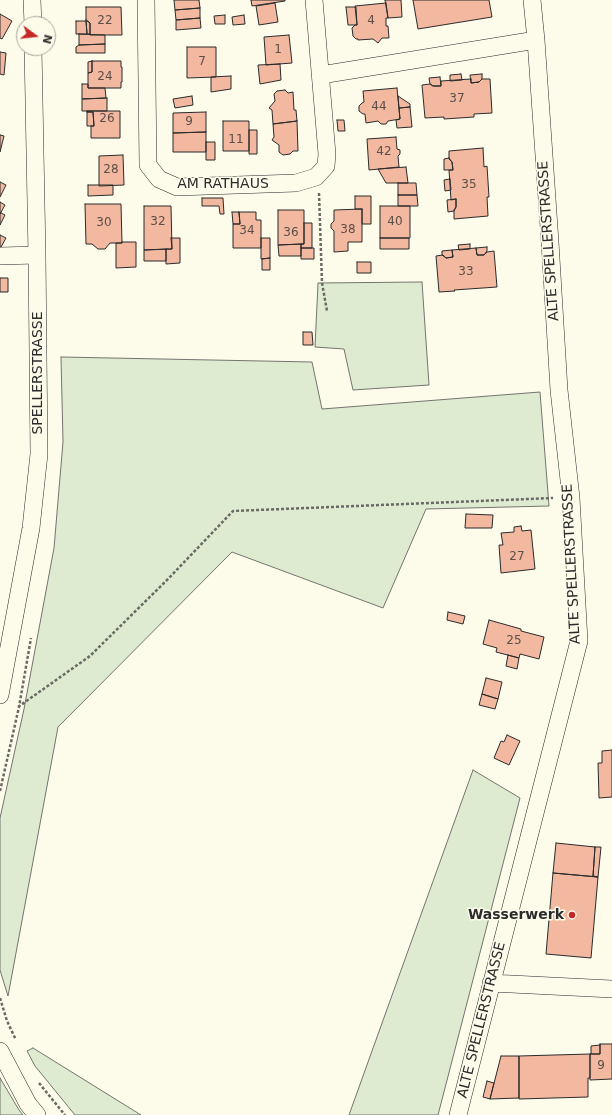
<!DOCTYPE html>
<html>
<head>
<meta charset="utf-8">
<style>
  body { margin:0 }
  #map { position:relative; width:612px; height:1115px; overflow:hidden; background:#fdfbea; font-family:"DejaVu Sans",sans-serif }
  canvas { display:block }
  .north { position:absolute; left:16px; top:16px; width:40px; height:40px; box-sizing:border-box; background:#fdfbea; border:1px solid #a9a89e; border-radius:50%; rotate:105deg; font-size:11px; font-weight:700; line-height:16px; text-align:center; color:#2b2b2b }
  .north::after { content:''; display:block; margin:auto; width:14px; height:18px; background:#c62828; clip-path:polygon(50% 0,100% 100%,50% 72%,0 100%) }
</style>
</head>
<body>
<div id="map">
<canvas width="612" height="1115"></canvas>
<div class="north">N</div>
</div>
<script>
const context = document.querySelector('canvas').getContext('2d');
context.lineJoin = 'round';
function fill(path, color) { context.fillStyle = color; context.fill(path, 'evenodd'); }
const poly = rows => new Path2D(rows.map(r => 'M' + r).join(''));
function strokePath(path, color, width, dash) { context.strokeStyle = color; context.lineWidth = width; context.lineCap = dash ? 'butt' : 'round'; context.setLineDash(dash || []); context.stroke(path); }
function label(font, color, halo, rows, align = 'center') {
  context.font = font + ' "DejaVu Sans",sans-serif'; context.lineWidth = 3; context.setLineDash([]); context.textBaseline = 'middle'; context.strokeStyle = halo; context.fillStyle = color; for (const [text, x, y, turn = 0] of rows) {
    context.save(); context.translate(x, y); context.rotate((+turn || 0) * Math.PI / 180); context.textAlign = isNaN(turn) ? turn : align; if (halo) context.strokeText(text, 0, 0); context.fillText(text, 0, 0); context.restore();
  }
}
const green = poly([
  [422,282,429,385,353,390,344,349,315,347,318,283,422,282],
  [61,357,312,362,322,409,540,392,549,506,426,509,383,608,232,552,58,727,8,996,0,970,0,818,24,709,54,548,63,442,61,357],
  [473,770,520,798,438,1115,349,1115,473,770],
  [33,1048,141,1115,75,1115,35,1066,27,1051,33,1048],
  [0,1078,19,1110,23,1115,0,1115,0,1078]
]);
fill(green, '#deebd1');
strokePath(green, '#74746e', 1);
const building = poly([
  [174,0,199,0,200,8,175,10,174,0],
  [251,0,285,0,285,1,252,6,251,0],
  [385,0,401,0,402,17,388,18,385,0],
  [413,0,489,0,492,17,418,29,413,0],
  [275,3,278,22,259,25,256,6,275,3],
  [386,3,388,18,386,18,386,26,388,26,389,38,382,38,378,43,373,39,358,40,358,39,356,39,353,36,352,28,355,25,357,25,355,6,386,3],
  [86,7,121,7,122,35,90,35,90,23,86,20,86,7],
  [346,7,356,7,357,25,348,25,346,7],
  [200,8,200,18,176,20,175,10,200,8],
  [0,14,12,21,2,39,0,38,0,14],
  [225,15,225,24,215,24,214,16,225,15],
  [244,15,245,24,233,25,232,17,244,15],
  [200,18,201,28,176,30,176,20,200,18],
  [86,20,90,23,90,34,87,34,86,20],
  [76,21,86,21,87,34,76,34,76,21],
  [79,34,105,35,105,44,79,45,79,34],
  [289,35,292,63,266,65,264,37,289,35],
  [105,44,105,53,76,53,76,47,79,45,105,44],
  [187,47,216,47,216,77,187,78,187,47],
  [0,52,6,53,4,75,0,74,0,52],
  [92,61,121,61,121,67,122,67,122,82,121,82,121,88,88,88,88,73,92,72,92,61],
  [92,61,92,72,88,73,88,62,92,61],
  [280,64,281,80,260,84,258,65,280,64],
  [461,74,462,80,450,81,450,75,461,74],
  [482,74,482,79,479,82,471,83,470,75,482,74],
  [231,76,231,89,211,92,211,77,231,76],
  [440,77,441,86,433,86,430,84,429,78,440,77],
  [471,79,471,83,479,82,482,79,490,79,492,113,474,114,474,117,444,119,444,117,425,118,422,85,430,84,433,86,441,86,441,81,471,79],
  [82,84,88,84,88,88,105,88,106,98,82,99,82,84],
  [397,88,400,119,388,121,386,124,381,124,378,121,366,123,365,114,363,114,359,111,359,106,362,103,364,102,363,91,397,88],
  [285,90,288,93,293,92,294,110,296,110,297,121,273,124,272,110,269,108,275,101,274,94,277,91,285,90],
  [192,96,193,105,175,108,173,99,192,96],
  [398,96,410,104,410,107,399,108,398,96],
  [107,98,107,111,82,111,82,99,107,98],
  [410,107,412,127,397,128,396,120,400,119,399,108,410,107],
  [87,111,120,111,120,138,91,138,91,126,94,126,93,112,87,112,87,111],
  [87,112,93,112,94,126,87,126,87,112],
  [206,112,206,132,173,133,173,113,206,112],
  [337,120,344,120,345,131,338,131,337,120],
  [223,121,249,121,249,151,223,151,223,121],
  [297,121,298,151,293,151,290,154,283,155,279,152,279,145,272,140,274,137,273,124,297,121],
  [249,130,257,130,257,154,249,154,249,130],
  [206,132,206,152,173,152,173,133,206,132],
  [0,135,4,136,0,152,0,135],
  [396,137,397,149,400,150,400,154,398,156,399,167,369,170,367,139,396,137],
  [206,142,215,142,215,160,206,160,206,142],
  [483,148,484,167,487,166,489,197,487,197,488,216,454,219,454,210,456,207,456,199,451,200,449,170,453,170,452,162,449,159,449,151,483,148],
  [123,155,124,185,99,186,99,156,123,155],
  [449,158,452,162,453,170,444,170,444,159,449,158],
  [406,167,408,183,386,183,378,169,406,167],
  [450,179,451,190,445,191,444,180,450,179],
  [0,182,6,185,0,197,0,182],
  [398,183,416,183,417,195,398,195,398,183],
  [88,185,113,185,113,195,88,196,88,185],
  [398,195,417,195,418,206,398,206,398,195],
  [355,196,371,196,371,224,362,224,362,209,355,209,355,196],
  [202,198,223,198,224,214,220,214,219,206,202,206,202,198],
  [456,199,456,207,454,211,448,212,447,200,456,199],
  [0,202,5,205,0,214,0,202],
  [85,204,121,204,122,243,110,243,105,249,98,249,92,244,86,244,85,204],
  [144,206,171,206,172,249,144,250,144,206],
  [380,206,410,206,410,238,380,238,380,206],
  [362,209,362,242,348,242,348,251,334,252,334,231,331,228,331,224,334,221,334,210,362,209],
  [278,210,304,210,304,244,278,245,278,210],
  [232,212,239,212,240,224,233,224,232,212],
  [239,212,256,212,256,220,261,220,261,248,233,248,233,224,240,224,239,212],
  [1,213,5,215,0,225,0,214,1,213],
  [304,223,312,223,312,248,301,248,301,244,304,244,304,223],
  [0,235,6,238,1,247,0,247,0,235],
  [171,238,180,238,180,263,166,264,166,249,172,249,171,238],
  [261,238,270,238,270,258,261,259,261,238],
  [380,238,409,238,409,249,380,249,380,238],
  [122,242,136,242,136,267,116,268,116,243,122,243,122,242],
  [301,244,301,256,279,256,278,245,301,244],
  [470,244,470,249,459,250,458,245,470,244],
  [487,247,487,251,484,255,477,255,476,248,487,247],
  [301,248,314,248,314,259,301,259,301,248],
  [476,248,477,255,484,255,487,252,494,251,497,287,454,290,455,291,439,292,436,256,443,255,446,258,453,257,452,250,476,248],
  [166,249,166,261,144,261,144,250,166,249],
  [452,250,453,257,446,258,442,255,442,251,452,250],
  [270,258,270,270,262,270,262,259,270,258],
  [357,262,371,262,371,273,357,273,357,262],
  [0,278,8,278,8,292,0,292,0,278],
  [303,332,312,332,313,345,303,345,303,332],
  [466,514,493,515,492,528,465,528,466,514],
  [521,526,522,531,531,530,535,569,501,573,499,545,503,545,501,533,514,532,514,527,521,526],
  [448,612,465,616,463,624,447,620,448,612],
  [489,620,521,629,521,631,544,637,539,659,520,654,519,658,496,652,497,648,483,644,489,620],
  [508,655,519,658,517,669,506,666,508,655],
  [486,678,502,682,498,699,482,694,486,678],
  [482,694,498,699,495,709,479,705,482,694],
  [507,735,520,741,509,765,494,758,501,741,504,742,507,735],
  [612,750,612,797,599,798,598,763,602,763,602,751,612,750],
  [556,843,595,847,593,876,598,877,553,873,556,843],
  [595,847,601,847,598,877,593,876,595,847],
  [553,873,598,877,591,958,546,954,553,873],
  [600,1044,612,1044,612,1079,590,1080,590,1054,600,1054,600,1044],
  [600,1045,600,1054,591,1054,591,1046,600,1045],
  [590,1054,590,1078,588,1078,588,1097,519,1099,519,1056,590,1054],
  [501,1056,519,1056,519,1098,490,1099,501,1056],
  [487,1081,494,1083,490,1099,483,1097,487,1081]
]);
fill(building, '#f2b8a0');
strokePath(building, '#2b2b2b', 1);
const street = poly([
  [32,0,33,24],
  [146,0,148,165,159,179,177,187,296,183,316,177,326,166,327,154,314,0],
  [321,75,536,40],
  [0,256,37,255],
  [0,695,31,528,39,454,37,255,33,48],
  [491,983,612,989],
  [0,1051,28,1104,37,1115],
  [458,1115,579,641,571,498,559,390,550,242,536,40,532,0]
]);
strokePath(street, '#2b2b2b', 18);
strokePath(poly([
  [52,29,52,44],
  [319,193,322,283,327,311],
  [18,707,90,656,168,579,233,511,553,498],
  [0,791,19,707,31,638],
  [0,998,7,1021,16,1040],
  [39,1083,65,1115]
]), '#6a6964', 2.5, [3, 2]);
strokePath(street, '#fdfbea', 17);
for (const [x, y, r, color] of [
  [572,915,4,"#c62828"]
]) { const dot = new Path2D(); dot.arc(x, y, r, 0, 2 * Math.PI); context.fillStyle = color; context.fill(dot); strokePath(dot, '#fdfbea', 1.5); }
label('12px', '#5d4e48', null, [
  ["22",105,21],
  ["4",371,21],
  ["1",278,50],
  ["7",202,62],
  ["24",105,77],
  ["37",457,99],
  ["44",379,107],
  ["26",107,119],
  ["9",189,122],
  ["11",236,140],
  ["42",384,152],
  ["28",111,170],
  ["35",469,185],
  ["32",158,222],
  ["40",395,222],
  ["30",104,223],
  ["38",348,230],
  ["34",247,231],
  ["36",291,233],
  ["33",466,272],
  ["27",517,557],
  ["25",514,641],
  ["9",601,1066]
]);
label('14px', '#2b2b2b', '#fdfbea', [
  ["AM RATHAUS",223,184],
  ["ALTE SPELLERSTRASSE",549,241,-94],
  ["SPELLERSTRASSE",38,373,-90],
  ["ALTE SPELLERSTRASSE",572,564,-93],
  ["ALTE SPELLERSTRASSE",482,1020,-76]
]);
label('bold 14px', '#2b2b2b', '#fdfbea', [
  ["Wasserwerk",564,915]
], 'right');
</script>
</body>
</html>
